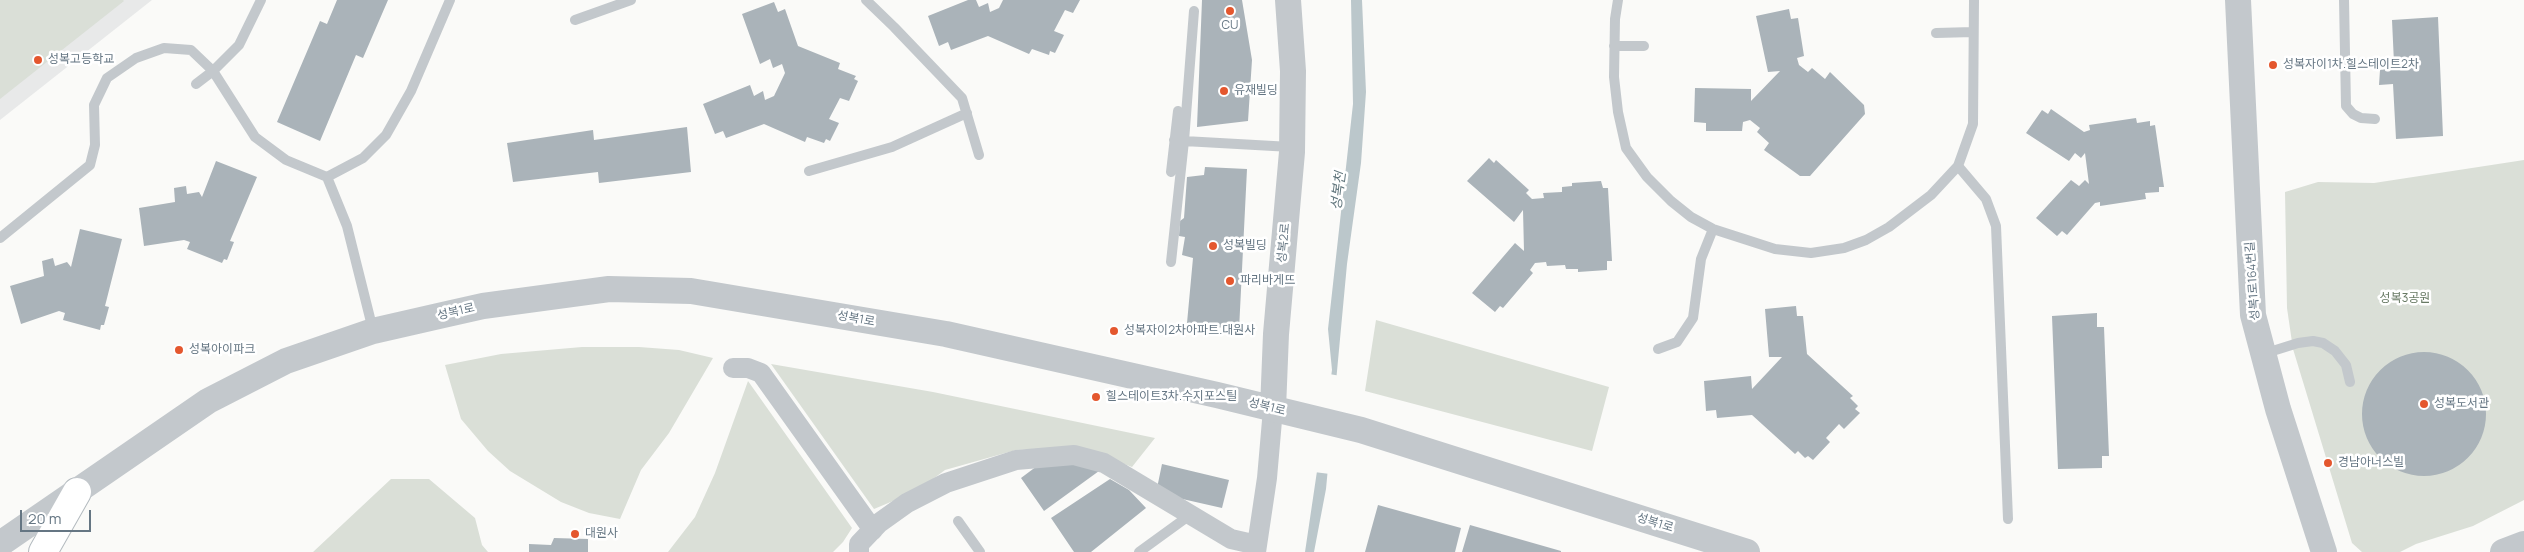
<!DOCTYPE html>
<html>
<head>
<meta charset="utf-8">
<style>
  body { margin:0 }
  #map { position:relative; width:2524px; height:552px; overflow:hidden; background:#fafaf8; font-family:Manrope,sans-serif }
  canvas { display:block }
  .scale { position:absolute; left:20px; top:510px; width:71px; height:22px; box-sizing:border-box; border:2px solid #657683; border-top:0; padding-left:6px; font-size:15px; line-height:18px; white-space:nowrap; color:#657683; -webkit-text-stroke:4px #fff; paint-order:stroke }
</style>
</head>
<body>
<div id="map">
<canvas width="2524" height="552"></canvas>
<div class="scale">20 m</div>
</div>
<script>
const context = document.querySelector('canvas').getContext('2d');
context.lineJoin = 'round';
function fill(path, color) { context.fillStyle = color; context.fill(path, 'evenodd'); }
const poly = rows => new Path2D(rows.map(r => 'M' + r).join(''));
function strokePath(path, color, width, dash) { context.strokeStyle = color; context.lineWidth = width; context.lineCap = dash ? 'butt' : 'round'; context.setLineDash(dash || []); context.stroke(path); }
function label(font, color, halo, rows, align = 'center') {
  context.font = font + ' Manrope,"Noto Sans KR",sans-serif'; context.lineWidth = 5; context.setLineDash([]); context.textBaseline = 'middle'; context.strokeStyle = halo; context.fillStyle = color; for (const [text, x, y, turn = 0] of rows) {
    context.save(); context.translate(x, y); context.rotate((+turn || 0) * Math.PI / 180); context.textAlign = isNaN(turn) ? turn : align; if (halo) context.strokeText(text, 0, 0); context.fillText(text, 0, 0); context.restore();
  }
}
fill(poly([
  [0,0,152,0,0,120]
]), '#e8e9e9');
fill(poly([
  [0,0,123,0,124,1,0,99],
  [2524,160,2524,500,2473,526,2416,544,2400,552,2362,552,2352,543,2293,349,2287,308,2285,192,2318,182,2374,183],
  [1376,320,1609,387,1592,451,1365,391],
  [582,347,639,347,679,350,713,358,669,433,641,470,620,519,589,513,561,502,510,471,488,451,461,419,445,365,501,354],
  [771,364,933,392,1155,438,1132,467,1079,447,1016,450,945,470,917,491,874,509],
  [748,381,852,528,843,542,833,552,668,552,695,517,715,473],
  [391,479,429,479,475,518,482,545,488,552,313,552]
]), '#dadfd7');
fill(poly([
  [1351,0,1362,0,1366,92,1361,163,1347,264,1326,489,1314,552,1305,552,1332,370,1328,329,1353,104]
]), '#bbc7cb');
fill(poly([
  [1329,374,1341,376,1330,474,1314,472]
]), '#fafaf8');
fill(poly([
  [337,0,388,0,363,58,356,55,320,141,277,122,320,21,327,24],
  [968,0,976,0,979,7,988,3,990,12,999,8,1003,0,1080,0,1073,13,1065,10,1054,31,1064,35,1055,53,1050,51,1049,55,1032,49,1029,54,988,36,951,50,948,42,939,46,928,16],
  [1202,0,1242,0,1252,60,1248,121,1197,127],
  [774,2,778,12,785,9,798,46,840,63,838,69,856,76,854,79,858,81,849,101,840,98,829,119,839,123,830,141,826,139,824,143,807,137,805,142,764,124,726,138,723,131,715,134,703,104,750,85,754,96,763,91,765,100,774,96,785,73,782,64,773,68,770,59,760,64,742,14],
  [1789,9,1791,19,1798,18,1804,56,1797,58,1799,65,1808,72,1812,68,1825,79,1830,72,1864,105,1865,114,1810,176,1800,176,1764,150,1769,143,1757,132,1760,128,1750,120,1743,122,1742,131,1706,131,1706,123,1694,122,1695,88,1751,89,1751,101,1780,71,1768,72,1756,16],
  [2438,17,2443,136,2396,139,2393,84,2379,85,2380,70,2387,69,2387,63,2394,63,2392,20],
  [2051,109,2084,132,2090,130,2089,125,2136,118,2137,123,2150,121,2150,126,2155,125,2164,187,2159,187,2159,192,2145,193,2146,199,2100,206,2100,202,2095,203,2067,235,2062,231,2057,236,2036,218,2071,180,2079,186,2085,180,2089,184,2085,153,2081,158,2075,153,2069,161,2026,133,2042,110,2048,114],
  [687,127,691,172,599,183,598,172,513,182,507,143,593,130,594,140],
  [1489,158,1494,163,1496,160,1529,190,1526,193,1532,199,1544,198,1543,193,1562,192,1562,187,1572,186,1572,183,1601,181,1603,188,1608,188,1612,261,1607,261,1607,270,1578,272,1578,269,1566,269,1565,265,1547,266,1546,262,1535,263,1530,270,1533,273,1503,308,1500,306,1495,312,1472,293,1515,243,1524,251,1523,210,1514,222,1467,181],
  [216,161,257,177,230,241,234,242,227,260,224,259,222,263,187,249,190,242,184,240,144,246,139,208,175,202,174,188,186,186,187,194,199,192,202,197],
  [1205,167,1247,169,1239,330,1187,323,1193,258,1182,255,1185,237,1179,236,1180,221,1184,218,1187,177,1204,175],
  [80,229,122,239,105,306,109,307,104,325,101,325,100,330,63,320,65,313,59,311,21,324,10,286,44,276,42,261,53,258,55,266,67,262,71,267],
  [1796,306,1797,316,1803,316,1807,354,1853,396,1850,398,1858,406,1855,409,1860,413,1844,429,1839,424,1826,438,1830,442,1813,460,1808,456,1805,458,1798,451,1795,454,1752,415,1717,418,1716,410,1706,411,1704,381,1751,376,1752,389,1782,357,1769,357,1765,309],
  [2097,313,2097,327,2104,327,2109,456,2102,456,2102,468,2058,469,2052,316],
  '2362 414a62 62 0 1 1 124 0a62 62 0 1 1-124 0Z',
  [1076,459,1099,471,1044,511,1021,478,1041,463],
  [1162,464,1229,480,1222,508,1156,493],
  [1110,479,1129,490,1146,508,1091,552,1074,552,1051,518],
  [1378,505,1461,528,1455,552,1365,552],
  [1470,525,1561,551,1561,552,1462,552],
  [554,538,588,539,588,552,529,552,529,544,551,545]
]), '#aab3b9');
const secondary = poly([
  [43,552,77,492]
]);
strokePath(secondary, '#b3babf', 30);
strokePath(poly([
  [866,0,894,27,962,98,979,155],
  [1618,0,1615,19,1614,77,1618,112,1626,148,1647,177,1671,201,1691,217,1713,229,1775,249,1811,253,1844,248,1866,240,1889,227,1931,195,1958,166,1973,124,1974,0],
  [2344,0,2346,106,2353,114,2361,118,2375,119],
  [575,20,631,0],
  [1936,33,1973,32],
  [1614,46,1644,46],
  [196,84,213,71,239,45,261,0],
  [1174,140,1184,141,1194,11],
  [1958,166,1986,199,1996,226,2008,519],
  [809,171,892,147,967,113],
  [1171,172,1178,111],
  [327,177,363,158,386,135,411,91,450,0],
  [0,238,90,165,95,145,94,105,107,78,136,58,164,48,191,50,213,71,255,137,286,160,327,177,347,226,373,330],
  [1171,262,1184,141,1291,147],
  [1658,349,1677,342,1693,318,1701,259,1713,229],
  [2263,354,2298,343,2313,341,2323,343,2335,351,2346,365,2350,382],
  [958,521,980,552],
  [1139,552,1190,515]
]), '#c3c8cc', 10);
strokePath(poly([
  [733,368,748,368,761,373,873,530],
  [859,552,859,544,879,523,907,503,946,483,1016,460,1074,455,1104,463,1231,539,1257,545],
  [1256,552,1267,478,1273,409]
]), '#c3c8cc', 20);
strokePath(poly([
  [2238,0,2253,315,2278,409,2324,552],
  [1273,409,1276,334,1292,152,1293,71,1288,0],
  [0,544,208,401,286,361,373,331,443,315,483,306,609,289,691,291,946,334,1217,395,1361,430,1747,552],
  [2503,552,2524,544]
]), '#c3c8cc', 26);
strokePath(secondary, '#fff', 28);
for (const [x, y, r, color] of [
  [1230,11,5,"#e4572e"],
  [38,60,5,"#e4572e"],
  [2273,65,5,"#e4572e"],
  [1224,91,5,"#e4572e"],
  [1213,246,5,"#e4572e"],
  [1230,281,5,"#e4572e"],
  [1114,331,5,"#e4572e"],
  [179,350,5,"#e4572e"],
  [1096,397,5,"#e4572e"],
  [2424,404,5,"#e4572e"],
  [2328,463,5,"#e4572e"],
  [575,534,5,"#e4572e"]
]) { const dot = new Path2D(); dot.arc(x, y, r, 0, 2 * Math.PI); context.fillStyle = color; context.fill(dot); strokePath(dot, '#fff', 2); }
label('12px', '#657683', '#fff', [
  ["CU",1230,26,"center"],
  ["성복고등학교",48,60],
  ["성복자이1차.힐스테이트2차",2283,65],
  ["유재빌딩",1234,91],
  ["성복빌딩",1223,246],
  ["파리바게뜨",1240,281],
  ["성복자이2차아파트.대원사",1124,331],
  ["성복아이파크",189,350],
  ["힐스테이트3차.수지포스틸",1106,397],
  ["성복도서관",2434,404],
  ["경남아너스빌",2338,463],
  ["대원사",585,534]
], 'left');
label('12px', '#657683', '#fff', [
  ["성복2로",1284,243,-85],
  ["성복1로164번길",2253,281,-94],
  ["성복1로",456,312,-13],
  ["성복1로",856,319,10],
  ["성복1로",1267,407,14],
  ["성복1로",1655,523,17]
]);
label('12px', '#687a64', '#fff', [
  ["성복3공원",2405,299]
]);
label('italic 14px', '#60757c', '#fff', [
  ["성복천",1339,191,-83]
]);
</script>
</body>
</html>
